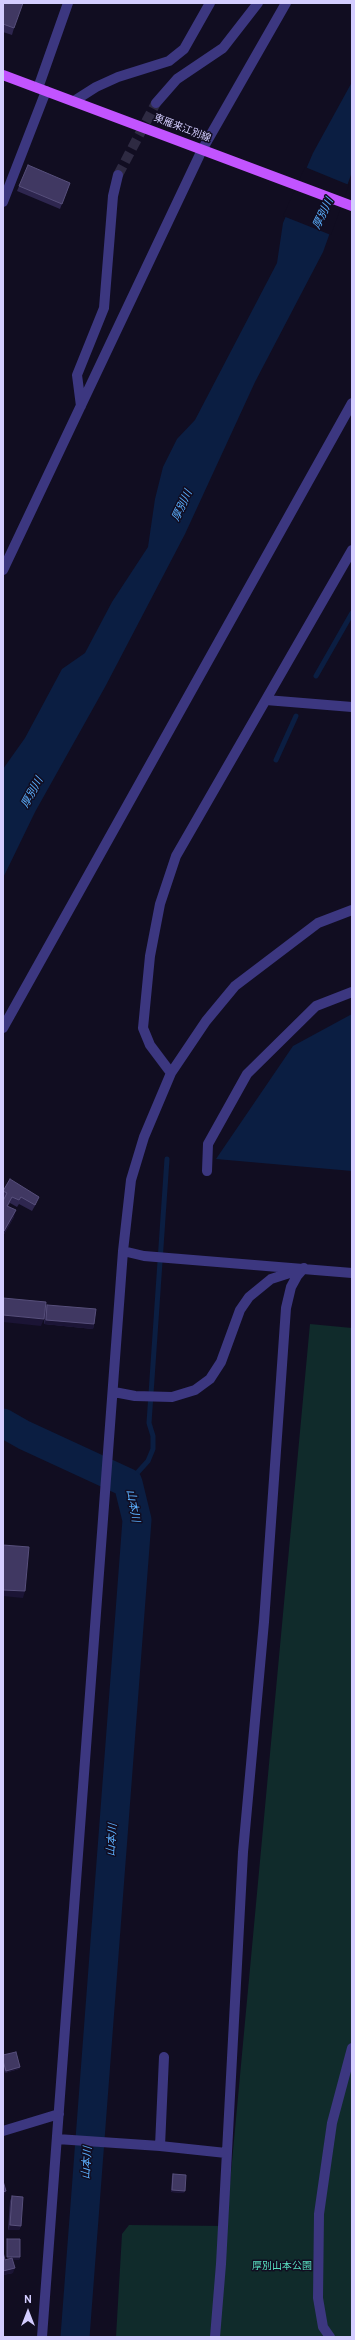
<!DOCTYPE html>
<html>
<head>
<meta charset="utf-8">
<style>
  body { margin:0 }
  #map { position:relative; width:355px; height:2340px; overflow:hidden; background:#110d21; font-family:Overpass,sans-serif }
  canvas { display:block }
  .frame { position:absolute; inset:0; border:4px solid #d4cdff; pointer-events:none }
  .north { position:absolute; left:8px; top:2292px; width:40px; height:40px; -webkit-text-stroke:3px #110d21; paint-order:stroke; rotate:0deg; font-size:11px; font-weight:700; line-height:16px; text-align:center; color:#d4cdff }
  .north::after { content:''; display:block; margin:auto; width:14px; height:18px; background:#d4cdff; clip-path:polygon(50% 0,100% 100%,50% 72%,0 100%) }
</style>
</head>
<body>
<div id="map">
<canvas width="355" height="2340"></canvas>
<div class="frame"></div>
<div class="north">N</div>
</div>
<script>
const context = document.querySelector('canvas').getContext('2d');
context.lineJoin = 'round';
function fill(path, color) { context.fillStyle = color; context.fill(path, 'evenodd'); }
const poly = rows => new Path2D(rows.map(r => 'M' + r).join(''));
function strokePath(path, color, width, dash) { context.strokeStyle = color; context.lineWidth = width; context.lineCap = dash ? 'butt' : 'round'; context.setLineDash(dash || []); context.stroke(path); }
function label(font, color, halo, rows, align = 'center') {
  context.font = font + ' Overpass,"Noto Sans JP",sans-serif'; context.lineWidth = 3; context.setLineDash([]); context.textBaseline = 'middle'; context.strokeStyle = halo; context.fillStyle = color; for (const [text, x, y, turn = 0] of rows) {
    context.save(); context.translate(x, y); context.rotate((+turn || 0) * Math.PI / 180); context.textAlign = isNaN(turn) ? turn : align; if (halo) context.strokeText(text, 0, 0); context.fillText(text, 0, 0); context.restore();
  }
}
fill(poly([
  [310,1324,352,1328,352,2337,116,2337,122,2234,129,2225,226,2226]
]), '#102b2b');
fill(poly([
  [352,82,352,172,323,252,255,382,185,534,105,687,35,812,3,878,3,769,25,738,62,669,85,653,112,602,148,547,155,499,163,467,177,439,195,420,277,263,283,223,313,153],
  [352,1014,352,1171,216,1159,293,1046]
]), '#0b1e42');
fill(poly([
  [305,167,349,185,331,235,283,216]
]), '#110d21');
strokePath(poly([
  [316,676,352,613],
  [276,760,296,716],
  [128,1483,148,1461,153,1449,153,1436,149,1423,167,1159]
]), '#0b1e42', 5);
strokePath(poly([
  [3,1423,24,1435,128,1483,137,1520,75,2337]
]), '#0b1e42', 29);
strokePath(poly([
  [118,175,156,103]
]), '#2e2a42', 10, [10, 5]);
strokePath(poly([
  [38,88,68,3],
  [74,101,96,87,118,77,169,61,184,49,210,3],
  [156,103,177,79,223,48,258,3],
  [3,202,46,91],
  [81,406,77,375,104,308,113,196,118,175],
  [3,570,202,150,286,3],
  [266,700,352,707],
  [3,1028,352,403],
  [171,1073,150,1045,143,1028,150,956,160,904,176,856,352,550],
  [207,1171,208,1144,247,1074,316,1006,352,992],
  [123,1251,144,1256,352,1273],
  [114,1392,135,1396,172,1397,195,1390,210,1379,221,1362,240,1310,249,1297,271,1279,302,1269],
  [3,2131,59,2114],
  [57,2139,160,2146,164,2057],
  [160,2146,226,2153],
  [42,2337,123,1251,131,1180,144,1137,171,1073,206,1021,235,986,318,923,352,910],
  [215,2337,221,2264,243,1852,264,1622,286,1308,291,1287,297,1276,304,1268],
  [330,2337,323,2327,318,2298,319,2214,332,2123,352,2048]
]), '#3c3780', 10);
strokePath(poly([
  [3,75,352,206]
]), '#c254ff', 10);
fill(poly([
  [3,3,14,28,12,35,3,32],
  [70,183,60,209,17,191,19,186],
  [10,1179,36,1204,32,1211,19,1204,17,1207,10,1203,8,1206,14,1217,3,1236,3,1201,4,1199,3,1199,3,1192],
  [47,1305,94,1324,93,1329,44,1324,45,1309],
  [3,2055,20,2067,19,2069,5,2073,3,2066],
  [173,2174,184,2193,171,2192,172,2176],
  [12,2196,21,2226,19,2230,8,2230,10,2201],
  [7,2239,20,2257,19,2260,13,2260,13,2273,3,2275,5,2260,7,2259]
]), '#2e264f');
fill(poly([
  [16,1210,14,1217,3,1236,4,1231],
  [3,1315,44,1319,41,1326,3,1322],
  [46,1320,94,1324,93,1329,44,1324],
  [3,1590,25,1591,23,1598,3,1596],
  [20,2067,19,2069,5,2073,6,2071],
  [172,2190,185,2191,184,2193,171,2192],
  [6,2191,4,2196,3,2196,3,2192],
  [10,2225,21,2226,19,2230,8,2230],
  [7,2257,20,2257,19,2260,7,2260],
  [15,2268,13,2273,3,2275,3,2271]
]), '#1b1435');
const building = poly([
  [3,3,23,3,14,28,3,24,3,3],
  [28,165,70,183,62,204,19,186,28,165],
  [10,1179,39,1197,35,1205,21,1197,19,1200,12,1197,7,1206,16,1210,4,1231,3,1231,3,1201,7,1193,3,1191,10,1179],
  [3,1298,46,1302,44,1319,3,1315,3,1298],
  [47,1305,96,1309,94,1324,46,1320,47,1305],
  [3,1545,29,1547,25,1591,3,1590,3,1545],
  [16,2052,20,2067,6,2071,3,2061,3,2055,16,2052],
  [173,2174,186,2175,185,2191,172,2190,173,2174],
  [3,2181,6,2191,3,2192,3,2181],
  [12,2196,23,2197,21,2226,10,2225,12,2196],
  [7,2239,20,2239,20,2257,7,2257,7,2239],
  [3,2252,5,2260,12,2258,15,2268,3,2271,3,2252]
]);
fill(building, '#403862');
strokePath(building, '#574f7b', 1);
label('10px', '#d4cdff', '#110d21', [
  ["東雁来江別線",182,129,21]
]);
label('10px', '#58dfc0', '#110d21', [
  ["厚別山本公園",282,2267]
]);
label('italic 11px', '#5bb0ff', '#110d21', [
  ["厚別川",324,214,-64],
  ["厚別川",183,506,-65],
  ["厚別川",33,793,-61],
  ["山本川",132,1506,80],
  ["山本川",113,1840,-86],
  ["山本川",88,2163,-86]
]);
</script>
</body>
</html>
